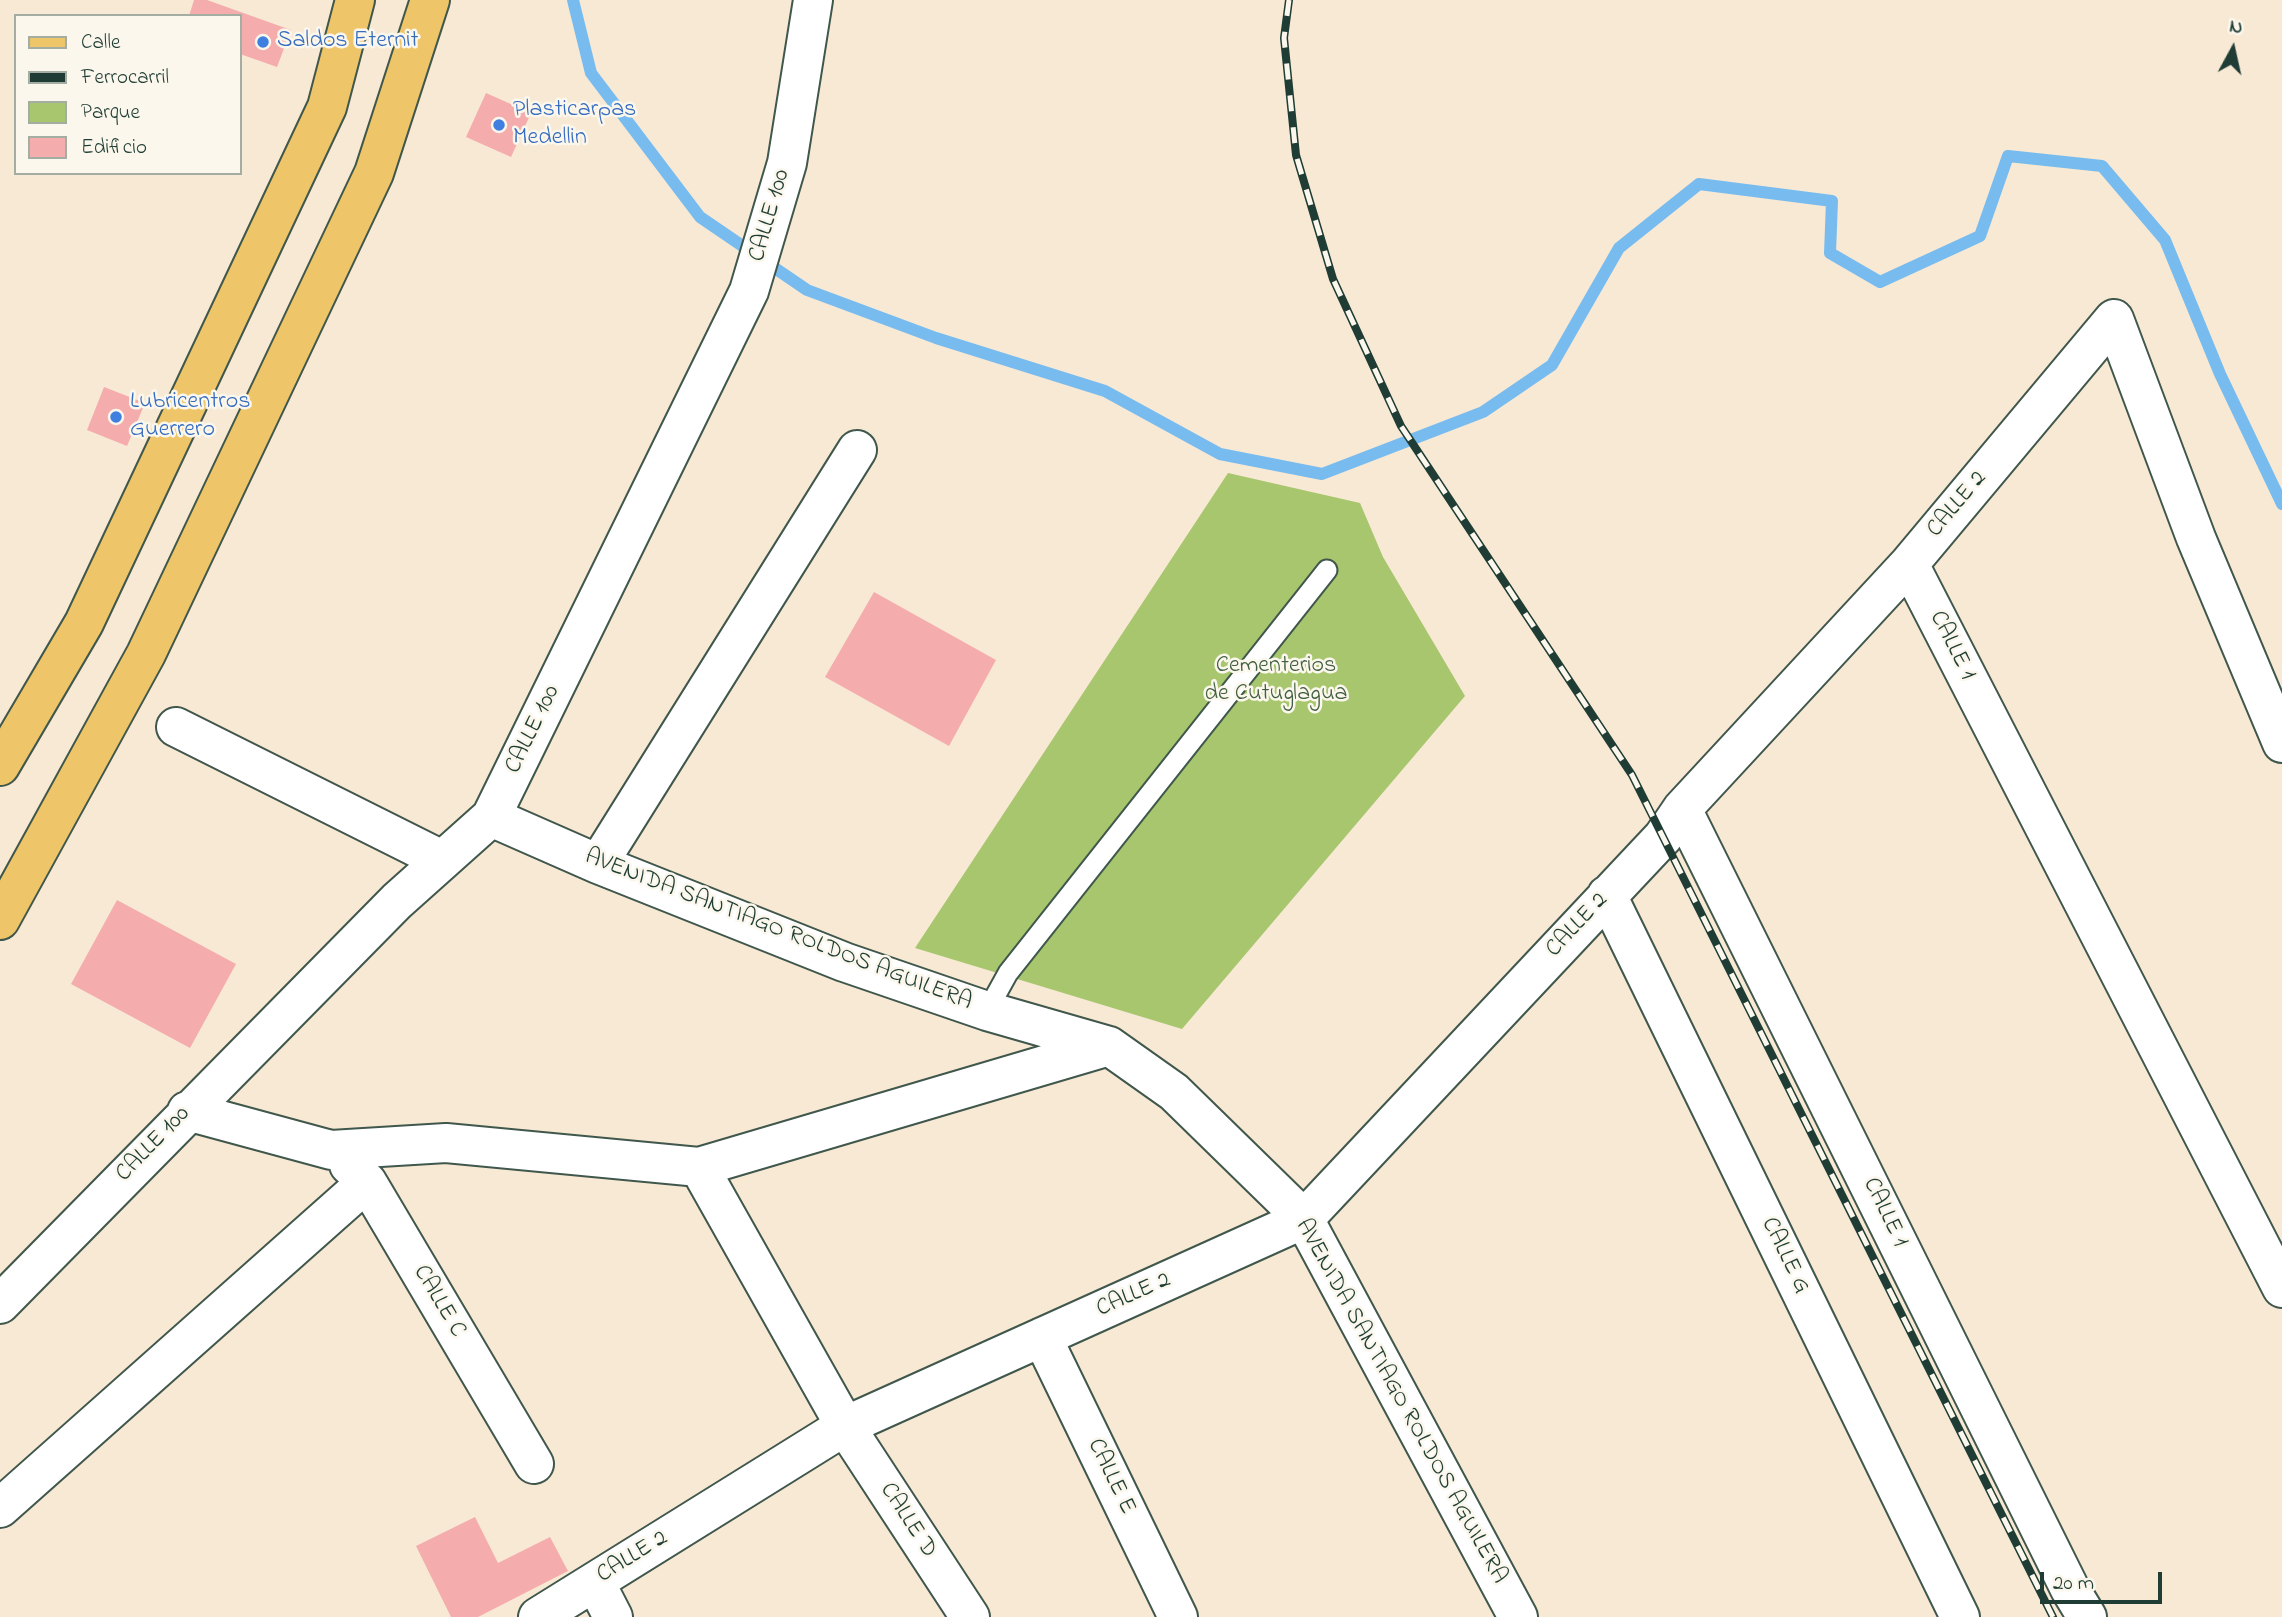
<!DOCTYPE html>
<html>
<head>
<meta charset="utf-8">
<style>
  body { margin:0 }
  #map { position:relative; width:2282px; height:1617px; overflow:hidden; background:#f8e9d5; font-family:"Indie Flower",sans-serif }
  canvas { display:block }
  .legend { position:absolute; left:14px; top:14px; width:228px; height:161px; box-sizing:border-box; background:#fbf7ec; border:2px solid #a3ada2; margin:0; padding:9px 12px; list-style:none; font-size:21px; color:#1f3d34 }
  .legend li { display:flex; align-items:center; gap:14px; height:35px }
  .legend b { width:35px; border:2px solid #a3ada2 }
  .north { position:absolute; left:2198px; top:14px; width:70px; height:70px; -webkit-text-stroke:5px #fbf7ec; paint-order:stroke; rotate:8deg; font-size:19px; font-weight:700; line-height:28px; text-align:center; color:#1f3d34 }
  .north::after { content:''; display:block; margin:auto; width:24px; height:32px; background:#1f3d34; clip-path:polygon(50% 0,100% 100%,50% 72%,0 100%) }
  .scale { position:absolute; left:2040px; top:1572px; width:122px; height:32px; box-sizing:border-box; border:4px solid #1f3d34; border-top:0; padding-left:9px; font-size:21px; line-height:24px; white-space:nowrap; color:#1f3d34; -webkit-text-stroke:5px #fbf7ec; paint-order:stroke }
</style>
</head>
<body>
<div id="map">
<canvas width="2282" height="1617"></canvas>
<ul class="legend">
<li><b style="height:9px;background:#eec569"></b>Calle</li>
<li><b style="height:9px;background:#1f3d34"></b>Ferrocarril</li>
<li><b style="height:19px;background:#a7c66e"></b>Parque</li>
<li><b style="height:19px;background:#f4adac"></b>Edificio</li>
</ul>
<div class="north">N</div>
<div class="scale">20 m</div>
</div>
<script>
const context = document.querySelector('canvas').getContext('2d');
context.lineJoin = 'round';
function fill(path, color) { context.fillStyle = color; context.fill(path, 'evenodd'); }
const poly = rows => new Path2D(rows.map(r => 'M' + r).join(''));
function strokePath(path, color, width, dash) { context.strokeStyle = color; context.lineWidth = width; context.lineCap = dash ? 'butt' : 'round'; context.setLineDash(dash || []); context.stroke(path); }
function label(font, color, halo, rows, align = 'center') {
  context.font = font + ' "Indie Flower",sans-serif'; context.lineWidth = 5; context.setLineDash([]); context.textBaseline = 'middle'; context.strokeStyle = halo; context.fillStyle = color; for (const [text, x, y, turn = 0] of rows) {
    context.save(); context.translate(x, y); context.rotate((+turn || 0) * Math.PI / 180); context.textAlign = isNaN(turn) ? turn : align; if (halo) context.strokeText(text, 0, 0); context.fillText(text, 0, 0); context.restore();
  }
}
fill(poly([
  [1228,473,1360,503,1383,557,1465,696,1182,1029,915,948]
]), '#a7c66e');
strokePath(poly([
  [573,0,591,73,700,217,807,290,936,338,1105,391,1220,454,1322,474,1483,412,1552,365,1619,248,1699,184,1832,201,1830,253,1880,282,1980,236,2008,156,2102,166,2165,240,2220,374,2282,504]
]), '#78bcef', 12);
fill(poly([
  [194,0,207,0,291,30,277,67,240,54,240,16,189,16],
  [486,93,531,113,511,157,466,137],
  [104,387,145,403,127,446,87,430],
  [874,592,996,660,949,746,825,677],
  [117,900,236,964,190,1048,71,984],
  [475,1517,498,1563,550,1537,568,1571,478,1617,451,1617,416,1546]
]), '#f4adac');
const service = poly([
  [987,1011,1008,973,1327,570]
]);
const minor = poly([
  [1909,564,2282,1288],
  [176,727,442,860],
  [1682,809,2070,1589,2087,1617],
  [491,817,598,864,844,962,987,1011,1109,1046,1174,1092,1304,1219,1518,1617],
  [598,864,857,450],
  [1607,895,1960,1617],
  [187,1111,331,1150,446,1143,699,1167,1109,1046],
  [349,1165,367,1182,534,1464],
  [699,1167,845,1426,970,1617],
  [0,1304,397,901,491,817,749,291,787,163,813,0],
  [1042,1337,1178,1617],
  [0,1508,367,1182],
  [595,1582,613,1617],
  [538,1617,845,1426,1304,1219,1663,837,1682,809,1909,564,2114,319,2196,538,2282,743]
]);
const primary = poly([
  [0,766,84,623,327,107,355,0],
  [0,920,146,654,374,173,430,0]
]);
strokePath(service, '#40574c', 23);
strokePath(minor, '#40574c', 42);
strokePath(primary, '#40574c', 42);
strokePath(service, '#fff', 19);
strokePath(minor, '#fff', 38);
strokePath(primary, '#eec569', 38);
const rail = poly([
  [1289,0,1284,38,1296,155,1333,279,1401,426,1632,775,2053,1617]
]);
strokePath(rail, '#1f3d34', 8);
strokePath(rail, '#fbf7ec', 5, [16]);
for (const [x, y, r, color] of [
  [263,42,7,"#3f7fe0"],
  [499,125,7,"#3f7fe0"],
  [116,417,7,"#3f7fe0"]
]) { const dot = new Path2D(); dot.arc(x, y, r, 0, 2 * Math.PI); context.fillStyle = color; context.fill(dot); strokePath(dot, '#fbf7ec', 2.5); }
label('24px', '#366cbe', '#fbf7ec', [
  ["Saldos Eternit",277,42],
  ["Plasticarpas",513,111],
  ["Medellin",513,139],
  ["Lubricentros",130,403],
  ["Guerrero",130,431]
], 'left');
label('24px', '#1f3d34', '#fbf7ec', [
  ["CALLE 100",771,216,-74],
  ["CALLE 2",1958,505,-50],
  ["CALLE 1",1951,646,63],
  ["CALLE 100",534,730,-64],
  ["CALLE 2",1578,926,-47],
  ["AVENIDA SANTIAGO ROLDOS AGUILERA",778,931,21],
  ["CALLE 100",154,1145,-46],
  ["CALLE 1",1884,1213,64],
  ["CALLE G",1784,1256,64],
  ["CALLE 2",1134,1296,-24],
  ["CALLE C",438,1302,59],
  ["AVENIDA SANTIAGO ROLDOS AGUILERA",1400,1402,61],
  ["CALLE E",1110,1477,64],
  ["CALLE D",907,1521,57],
  ["CALLE 2",633,1558,-32]
]);
label('24px', '#415f42', '#fbf7ec', [
  ["Cementerios",1276,667],
  ["de Cutuglagua",1276,695]
]);
</script>
</body>
</html>
